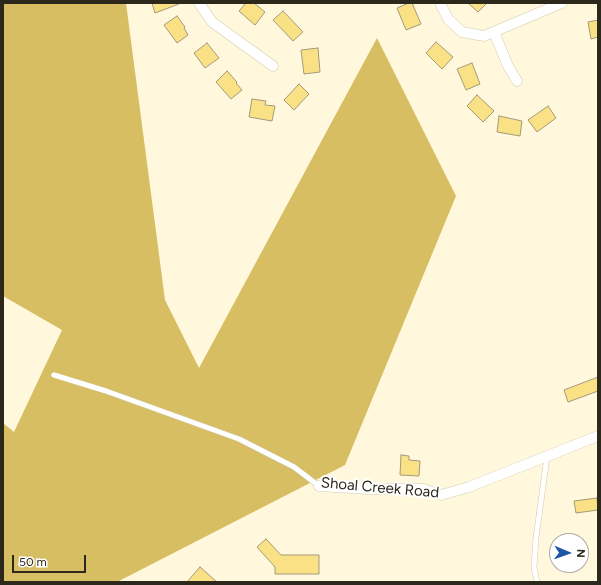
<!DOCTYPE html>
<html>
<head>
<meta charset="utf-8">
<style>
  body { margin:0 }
  #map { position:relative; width:601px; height:585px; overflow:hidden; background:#fff8dd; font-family:Figtree,sans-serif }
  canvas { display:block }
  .frame { position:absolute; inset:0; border:4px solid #2c281c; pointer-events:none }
  .north { position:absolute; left:549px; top:533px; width:40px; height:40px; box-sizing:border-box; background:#fff; border:1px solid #aba9a4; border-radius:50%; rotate:92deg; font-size:11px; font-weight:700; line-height:16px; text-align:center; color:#2c281c }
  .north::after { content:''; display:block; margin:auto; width:14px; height:18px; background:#1d56a7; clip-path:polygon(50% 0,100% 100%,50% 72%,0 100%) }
  .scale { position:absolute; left:12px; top:555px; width:74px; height:18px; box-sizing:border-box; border:2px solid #2c281c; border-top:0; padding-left:5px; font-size:12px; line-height:14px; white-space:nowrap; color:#2c281c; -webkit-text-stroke:3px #fff; paint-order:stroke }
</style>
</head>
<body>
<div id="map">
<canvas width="601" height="585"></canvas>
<div class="frame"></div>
<div class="north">N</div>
<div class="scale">50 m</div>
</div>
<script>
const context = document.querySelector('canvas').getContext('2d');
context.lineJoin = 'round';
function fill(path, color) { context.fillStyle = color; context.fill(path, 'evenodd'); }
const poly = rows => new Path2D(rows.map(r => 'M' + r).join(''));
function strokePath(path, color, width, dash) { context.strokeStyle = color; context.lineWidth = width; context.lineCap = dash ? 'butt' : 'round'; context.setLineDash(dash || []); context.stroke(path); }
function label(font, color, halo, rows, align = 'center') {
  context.font = font + ' Figtree,sans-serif'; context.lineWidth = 4; context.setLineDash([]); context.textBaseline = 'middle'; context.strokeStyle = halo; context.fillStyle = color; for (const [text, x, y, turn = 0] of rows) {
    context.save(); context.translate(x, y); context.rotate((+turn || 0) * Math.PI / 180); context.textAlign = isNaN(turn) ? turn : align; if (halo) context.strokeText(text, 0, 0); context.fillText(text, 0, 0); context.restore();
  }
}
fill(poly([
  [3,3,126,3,165,300,199,368,377,38,456,196,345,465,117,582,3,582,3,423,14,432,62,330,3,296]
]), '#d8be63');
const building = poly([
  [152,3,179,3,179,4,155,13,152,3],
  [246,3,254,3,265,12,255,25,239,11,246,3],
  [409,3,412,3,421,24,406,30,397,8,409,3],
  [468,3,487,3,478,12,468,3],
  [283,11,303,32,293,41,273,20,283,11],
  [177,16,185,27,184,28,188,35,177,43,164,25,177,16],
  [598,20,598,37,591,39,588,22,598,20],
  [436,42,453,57,442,69,426,53,436,42],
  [207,43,219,58,205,68,194,53,207,43],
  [318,48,320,72,304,74,301,50,318,48],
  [472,63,480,84,466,90,457,69,472,63],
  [227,71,237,82,236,83,242,90,231,99,216,82,227,71],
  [299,84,309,94,294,110,284,100,299,84],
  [477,95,494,111,483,122,467,106,477,95],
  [252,99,266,101,265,105,275,106,272,121,249,117,252,99],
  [548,106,556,118,537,132,528,120,548,106],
  [499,116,522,121,520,136,497,132,499,116],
  [598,377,598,391,568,402,564,390,598,377],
  [401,455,409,456,409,460,420,461,419,476,400,475,401,455],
  [597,498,598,510,576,513,574,501,597,498],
  [266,539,281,555,319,555,319,574,275,574,275,567,257,547,266,539],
  [200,567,217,582,187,582,200,567]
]);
fill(building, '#fbe186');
strokePath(building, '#a39a7b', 1);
const service = poly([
  [54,375,106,391,239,439,294,467,319,486],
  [537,582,534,567,536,538,547,457]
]);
const minor = poly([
  [199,3,212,22,273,66],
  [440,3,448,19,462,32,484,36,562,3],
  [494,32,508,66,517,81],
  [319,486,368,489,423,489,441,495,469,487,598,436]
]);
strokePath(service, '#d3caaa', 6);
strokePath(minor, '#d3caaa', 11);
strokePath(service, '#fff', 5);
strokePath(minor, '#fff', 10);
label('15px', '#2c281c', '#fff', [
  ["Shoal Creek Road",380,488,5]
]);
</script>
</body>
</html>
